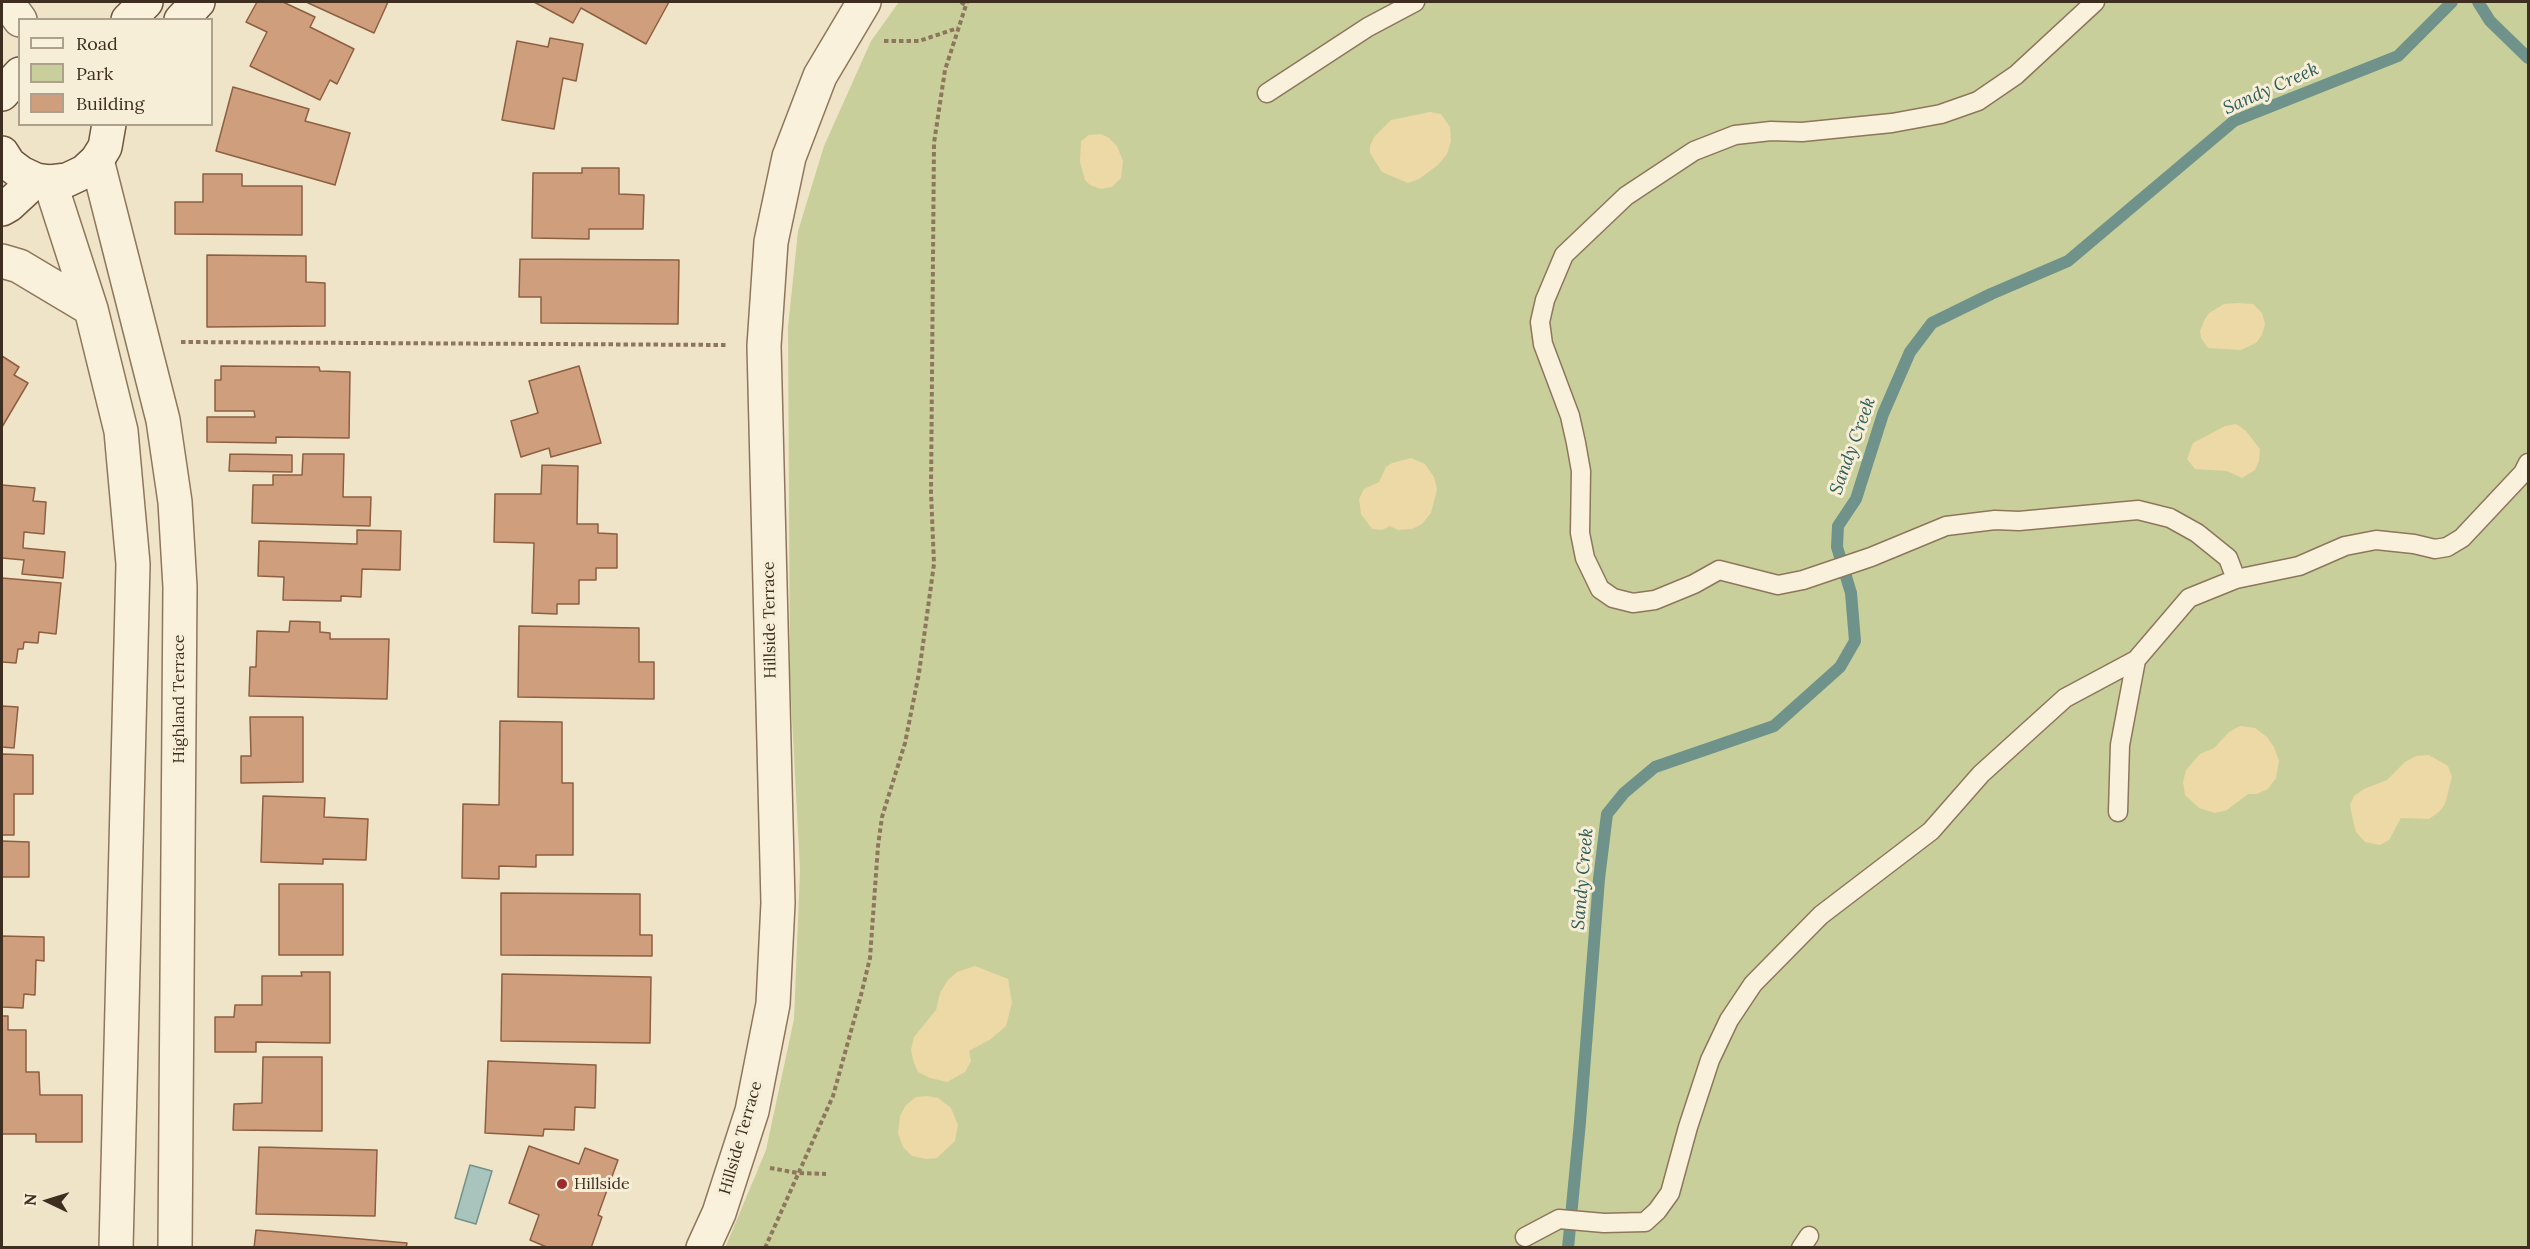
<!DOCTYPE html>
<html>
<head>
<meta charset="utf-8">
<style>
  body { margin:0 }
  #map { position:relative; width:2530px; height:1249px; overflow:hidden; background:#f0e4c8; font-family:Lora,serif }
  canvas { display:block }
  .frame { position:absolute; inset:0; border:3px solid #3d2e20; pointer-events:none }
  .legend { position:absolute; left:18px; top:18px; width:195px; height:108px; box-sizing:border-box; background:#f7eed8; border:2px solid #ada18e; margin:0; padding:8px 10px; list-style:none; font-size:18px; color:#3d2e20 }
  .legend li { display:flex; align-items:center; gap:12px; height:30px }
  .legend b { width:30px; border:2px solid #ada18e }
  .north { position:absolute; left:18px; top:1171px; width:60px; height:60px; -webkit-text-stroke:4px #f7eed8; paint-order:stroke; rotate:274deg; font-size:16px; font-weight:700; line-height:24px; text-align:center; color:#3d2e20 }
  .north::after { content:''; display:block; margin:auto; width:21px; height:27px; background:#3d2e20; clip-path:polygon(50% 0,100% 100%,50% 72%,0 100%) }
</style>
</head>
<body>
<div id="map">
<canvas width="2530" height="1249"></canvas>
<div class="frame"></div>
<ul class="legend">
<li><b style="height:8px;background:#faf1dc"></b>Road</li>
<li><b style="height:16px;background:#c9cf9b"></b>Park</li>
<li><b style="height:16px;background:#cf9f7d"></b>Building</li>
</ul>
<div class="north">N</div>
</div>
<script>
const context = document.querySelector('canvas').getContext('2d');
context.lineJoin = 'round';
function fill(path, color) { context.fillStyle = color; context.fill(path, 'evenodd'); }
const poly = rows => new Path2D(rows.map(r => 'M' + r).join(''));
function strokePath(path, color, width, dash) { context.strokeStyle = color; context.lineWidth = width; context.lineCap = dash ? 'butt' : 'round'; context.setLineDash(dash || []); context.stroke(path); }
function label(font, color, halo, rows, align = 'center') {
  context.font = font + ' Lora,serif'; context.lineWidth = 6; context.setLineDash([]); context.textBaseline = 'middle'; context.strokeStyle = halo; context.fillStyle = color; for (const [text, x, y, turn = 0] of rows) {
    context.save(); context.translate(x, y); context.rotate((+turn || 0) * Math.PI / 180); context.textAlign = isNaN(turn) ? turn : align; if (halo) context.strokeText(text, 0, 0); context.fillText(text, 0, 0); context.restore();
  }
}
fill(poly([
  [899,2,2528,2,2528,1247,725,1248,766,1150,794,1019,800,870,790,680,788,327,798,231,824,146,871,41]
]), '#c9cf9b');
fill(poly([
  [1430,112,1441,114,1450,127,1451,141,1447,154,1438,165,1419,179,1408,183,1382,172,1370,153,1370,146,1374,137,1391,120],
  [1101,134,1109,138,1117,146,1123,161,1121,178,1112,187,1101,189,1090,185,1085,180,1080,162,1081,141,1089,135],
  [2238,303,2253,304,2262,313,2265,324,2262,335,2256,343,2241,350,2208,348,2201,338,2200,331,2205,319,2209,313,2224,304],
  [2236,424,2246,431,2260,449,2259,461,2255,470,2242,478,2227,471,2195,469,2187,459,2193,443,2225,426],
  [1411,458,1425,464,1434,477,1437,489,1431,513,1422,524,1412,529,1398,530,1390,526,1382,530,1372,529,1361,514,1359,499,1364,489,1379,482,1386,467,1392,463],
  [2240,726,2255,728,2267,737,2274,747,2279,761,2276,778,2268,789,2257,794,2248,794,2227,810,2215,813,2199,808,2185,795,2183,782,2186,770,2200,754,2214,748,2229,732],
  [2429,755,2448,766,2452,777,2445,804,2439,812,2429,819,2401,818,2389,840,2380,845,2365,842,2356,832,2353,820,2350,805,2354,796,2364,789,2387,780,2405,762,2416,756],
  [975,966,1008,979,1012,1003,1006,1026,991,1039,969,1051,971,1061,965,1072,947,1082,930,1078,918,1072,914,1063,911,1050,914,1037,936,1010,940,993,948,980,957,972],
  [926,1096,938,1098,951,1108,958,1125,955,1141,937,1158,926,1159,912,1156,903,1147,898,1133,900,1116,906,1105,916,1097]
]), '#ecd9a5');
const water = poly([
  [470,1165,492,1171,476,1224,455,1218,470,1165]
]);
fill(water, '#a9c4bc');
strokePath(water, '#6f938a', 1.5);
strokePath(poly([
  [2478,2,2490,21,2528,58],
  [1568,1248,1580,1122,1599,879,1607,814,1624,793,1655,767,1774,726,1840,667,1855,641,1851,593,1837,547,1838,526,1856,499,1883,414,1910,352,1932,323,1991,294,2068,261,2234,121,2398,56,2452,2]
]), '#6f938a', 12);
const building = poly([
  [257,2,283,2,315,17,310,27,354,49,337,84,330,80,320,100,250,66,267,32,246,22,257,2],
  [306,2,388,2,374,33,306,2],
  [534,2,669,2,646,44,581,8,573,23,534,2],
  [550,38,583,44,576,81,563,78,554,129,502,120,517,41,548,47,550,38],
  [233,87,309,109,305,121,350,133,335,185,216,151,233,87],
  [582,168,619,168,619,194,644,195,643,229,589,229,589,239,532,238,533,173,582,173,582,168],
  [203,174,242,174,242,186,302,186,302,235,175,234,175,202,203,202,203,174],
  [207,255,306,256,306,282,325,283,325,326,207,327,207,255],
  [520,259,679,260,678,324,541,323,541,297,519,297,520,259],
  [2,356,19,367,14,375,28,383,2,427,2,356],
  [221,366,319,367,320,371,350,372,349,438,276,437,276,443,207,442,207,417,255,417,254,411,215,411,215,380,221,380,221,366],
  [579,366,601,443,551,457,549,448,521,457,511,421,538,413,529,381,579,366],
  [230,454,292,455,292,472,229,471,230,454],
  [303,454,344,454,343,497,371,497,370,526,252,523,253,485,273,485,273,475,302,475,303,454],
  [542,465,578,466,577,524,598,524,598,533,617,534,617,568,596,568,596,580,579,580,579,604,557,604,557,614,532,613,534,543,494,542,495,494,541,494,542,465],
  [2,485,35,488,33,501,46,502,44,534,24,532,23,548,65,552,63,578,22,574,24,560,2,558,2,485],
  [357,530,401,531,400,570,362,569,361,597,341,596,341,601,283,600,284,577,258,576,259,541,357,544,357,530],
  [2,578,61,583,56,634,39,632,38,643,24,642,23,649,18,649,16,663,2,662,2,578],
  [290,621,320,622,320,632,330,633,330,639,389,639,387,699,249,696,250,667,256,667,257,631,289,632,290,621],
  [519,626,639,628,639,662,654,662,654,699,518,697,519,626],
  [2,706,18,707,14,748,2,747,2,706],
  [250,717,303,717,303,782,241,783,241,756,251,756,250,717],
  [500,721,562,722,562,783,573,783,573,855,536,855,536,867,499,866,499,879,462,878,463,804,499,805,500,721],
  [2,754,33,755,33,794,14,794,14,835,2,835,2,754],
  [263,796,325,798,324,817,368,819,366,860,323,859,323,864,261,862,263,796],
  [2,841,29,842,29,877,2,877,2,841],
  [279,884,343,884,343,955,279,955,279,884],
  [501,893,640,894,640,935,652,935,652,956,501,955,501,893],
  [2,936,44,937,44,961,36,960,35,995,24,994,23,1008,2,1007,2,936],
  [301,972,330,972,330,1043,256,1042,256,1052,215,1052,215,1017,234,1017,235,1005,262,1005,262,976,302,976,301,972],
  [502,974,651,977,650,1043,501,1041,502,974],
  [2,1016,8,1016,8,1030,26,1030,26,1072,39,1072,40,1095,82,1095,82,1142,36,1142,36,1134,2,1134,2,1016],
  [263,1057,322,1057,322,1131,233,1130,234,1104,262,1103,263,1057],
  [488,1061,596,1065,595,1108,575,1107,574,1130,544,1129,543,1136,485,1133,488,1061],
  [529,1146,579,1164,585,1148,618,1160,598,1215,602,1217,591,1248,549,1248,530,1240,539,1215,509,1203,529,1146],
  [259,1147,377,1150,375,1216,256,1214,259,1147],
  [256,1230,407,1243,406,1248,254,1248,256,1230]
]);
fill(building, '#cf9f7d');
strokePath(building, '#8d5f41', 1.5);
const service = poly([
  [2095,2,2016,75,1978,101,1941,114,1892,123,1802,132,1771,131,1735,135,1694,151,1626,196,1564,255,1545,300,1540,322,1543,344,1570,416,1576,443,1581,471,1580,533,1585,558,1600,589,1613,598,1633,603,1655,600,1694,584,1719,570,1778,585,1803,580,1871,557,1946,526,1995,520,2019,521,2138,510,2170,518,2197,533,2228,558,2236,579],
  [1267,93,1368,27,1415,2],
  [2118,812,2120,745,2136,660],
  [1525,1237,1559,1219,1604,1223,1645,1222,1657,1211,1670,1193,1688,1127,1710,1060,1729,1020,1753,984,1821,915,1931,831,1981,774,2065,698,2136,660,2189,598,2236,579,2299,566,2345,546,2376,540,2414,544,2435,549,2447,547,2462,538,2523,473,2528,463],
  [1801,1248,1809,1236]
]);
const minor = poly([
  [7,2,20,20],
  [97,160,163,420,175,502,180,587,175,1248],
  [50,182,91,309,121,431,133,564,116,1248],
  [2,261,19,266,91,309],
  [703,1248,719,1213,752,1111,773,1004,778,903,764,346,771,242,789,157,820,76,864,2]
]);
const secondary = poly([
  [128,20,146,2],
  [181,20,198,2],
  [2,94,20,74],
  [2,153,9,164,21,173,36,180,50,182,67,180,84,172,97,160,105,147,109,124],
  [2,209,9,205,36,180]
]);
strokePath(service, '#8d765c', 21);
strokePath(minor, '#8d765c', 36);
strokePath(secondary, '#6f573f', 36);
strokePath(poly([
  [961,2,966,6],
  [884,41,919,41,958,28],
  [181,342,728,345],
  [770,1168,798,1173,826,1174],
  [765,1248,833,1096,861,995,870,958,878,846,882,817,905,743,919,673,934,564,931,492,934,143,945,70,967,2]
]), '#8d765c', 4, [4.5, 3]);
strokePath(service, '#faf1dc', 18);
strokePath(minor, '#faf1dc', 33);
strokePath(secondary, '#faf1dc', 33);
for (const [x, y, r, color] of [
  [562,1184,6,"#9e2a2b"]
]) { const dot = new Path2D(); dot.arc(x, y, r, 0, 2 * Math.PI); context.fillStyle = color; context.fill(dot); strokePath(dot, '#f7eed8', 2); }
label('16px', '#3d2e20', '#f7eed8', [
  ["Hillside Terrace",770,620,-91],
  ["Highland Terrace",179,699,-90],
  ["Hillside Terrace",741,1138,-74]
]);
label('16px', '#3d2e20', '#f7eed8', [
  ["Hillside",574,1184]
], 'left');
label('italic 18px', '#2f5d5a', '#f7eed8', [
  ["Sandy Creek",2271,89,-24],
  ["Sandy Creek",1853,446,-70],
  ["Sandy Creek",1583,879,-85]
]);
</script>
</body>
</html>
